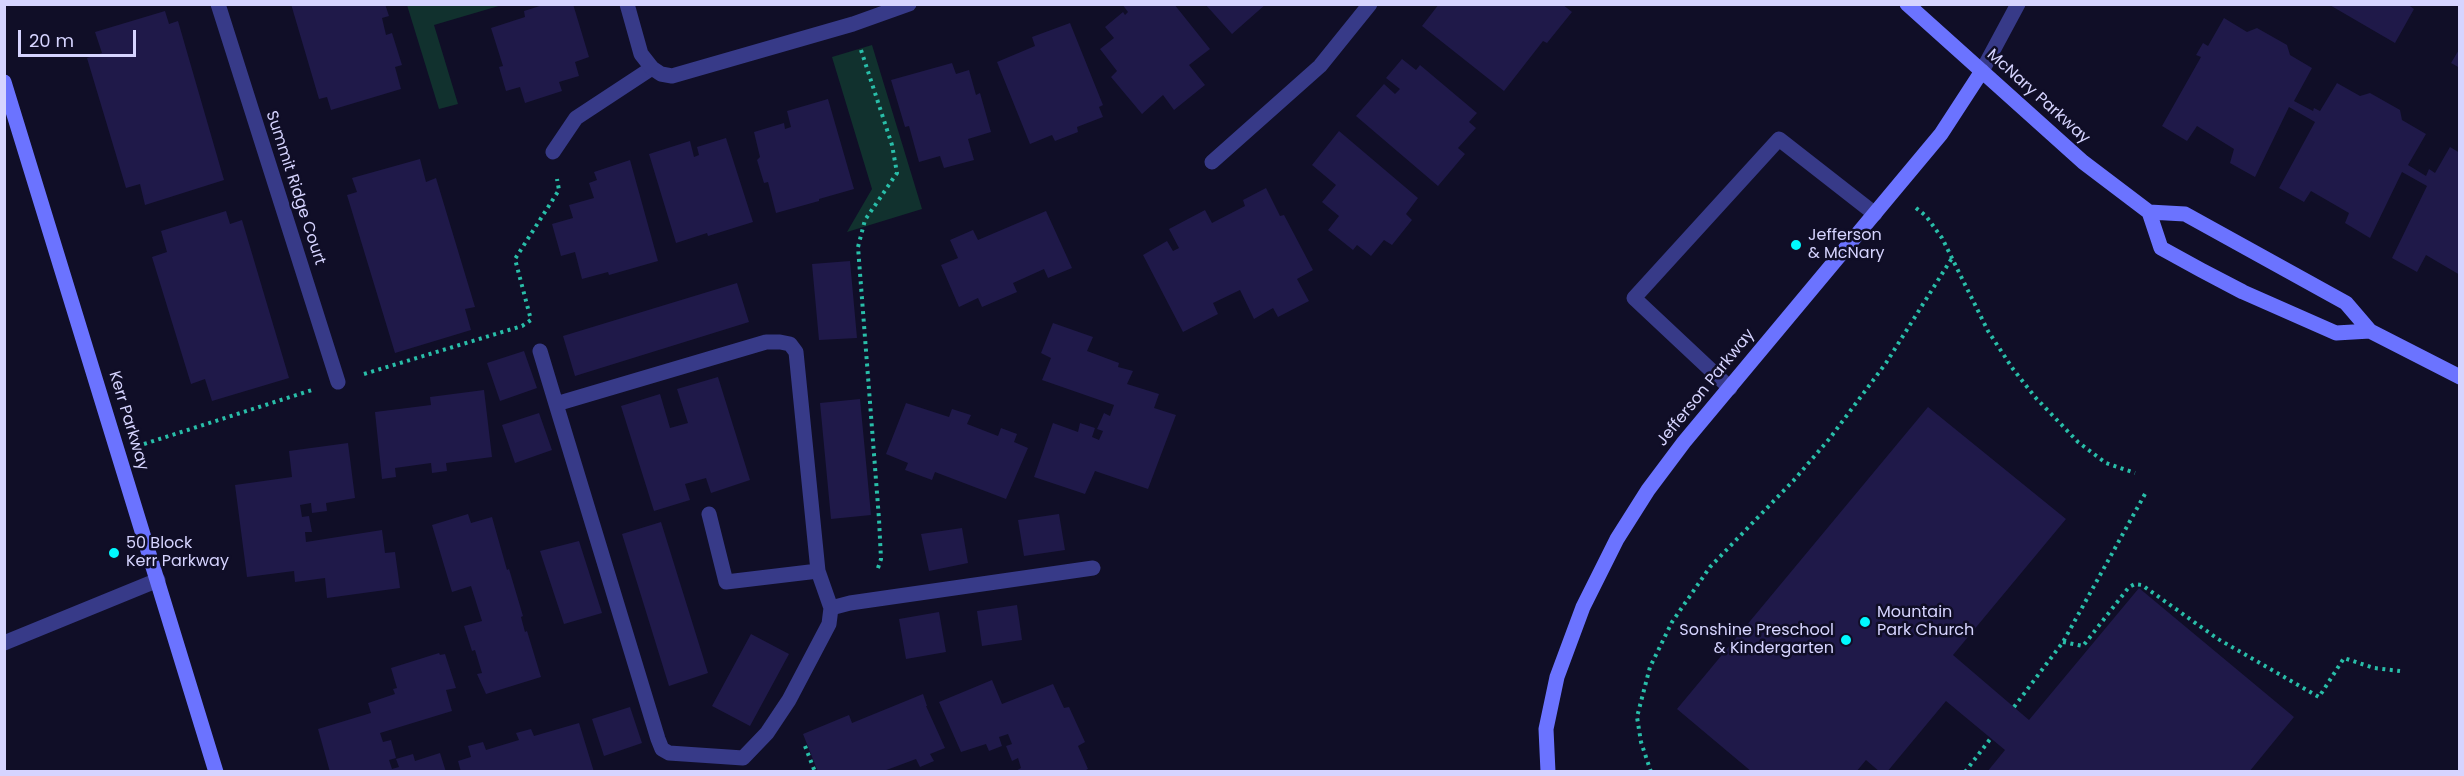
<!DOCTYPE html>
<html>
<head>
<meta charset="utf-8">
<style>
  body { margin:0 }
  #map { position:relative; width:2464px; height:776px; overflow:hidden; background:#100e27; font-family:Poppins,sans-serif }
  canvas { display:block }
  .frame { position:absolute; inset:0; border:6px solid #d6d4ff; pointer-events:none }
  .scale { position:absolute; left:18px; top:30px; width:118px; height:27px; box-sizing:border-box; border:3px solid #d6d4ff; border-top:0; padding-left:8px; font-size:18px; line-height:21px; white-space:nowrap; color:#d6d4ff; -webkit-text-stroke:4px #100e27; paint-order:stroke }
</style>
</head>
<body>
<div id="map">
<canvas width="2464" height="776"></canvas>
<div class="frame"></div>
<div class="scale">20 m</div>
</div>
<script>
const context = document.querySelector('canvas').getContext('2d');
context.lineJoin = 'round';
function fill(path, color) { context.fillStyle = color; context.fill(path, 'evenodd'); }
const poly = rows => new Path2D(rows.map(r => 'M' + r).join(''));
function strokePath(path, color, width, dash) { context.strokeStyle = color; context.lineWidth = width; context.lineCap = dash ? 'butt' : 'round'; context.setLineDash(dash || []); context.stroke(path); }
function label(font, color, halo, rows, align = 'center') {
  context.font = font + ' Poppins,sans-serif'; context.lineWidth = 5; context.setLineDash([]); context.textBaseline = 'middle'; context.strokeStyle = halo; context.fillStyle = color; for (const [text, x, y, turn = 0] of rows) {
    context.save(); context.translate(x, y); context.rotate((+turn || 0) * Math.PI / 180); context.textAlign = isNaN(turn) ? turn : align; if (halo) context.strokeText(text, 0, 0); context.fillText(text, 0, 0); context.restore();
  }
}
fill(poly([
  [407,5,502,5,434,25,458,104,439,109],
  [872,45,922,209,847,232,872,189,832,57]
]), '#11312e');
fill(poly([
  [291,4,385,4,389,16,382,18,386,35,392,33,402,65,395,67,401,89,331,110,327,97,319,99],
  [546,4,573,4,589,57,575,62,579,76,559,82,562,91,525,103,520,87,506,91,499,67,503,66,491,28,525,17,524,11],
  [1122,4,1174,4,1210,49,1189,65,1205,85,1174,110,1163,95,1142,114,1111,77,1117,71,1100,49,1114,38,1105,27,1123,12,1125,15,1128,12],
  [1205,4,1266,4,1232,34],
  [1439,4,1562,4,1572,12,1547,43,1543,41,1504,91,1422,26],
  [2328,4,2407,4,2414,9,2395,43],
  [165,11,169,24,178,21,224,180,145,205,140,184,126,188,87,58,102,53,95,32],
  [2224,18,2247,32,2257,28,2287,45,2290,55,2312,68,2294,101,2313,111,2314,108,2320,111,2337,83,2360,96,2370,93,2400,110,2402,120,2426,134,2408,165,2426,176,2429,169,2435,173,2450,147,2460,153,2460,275,2426,255,2417,272,2392,258,2427,186,2402,172,2370,238,2345,223,2349,213,2311,191,2304,202,2279,188,2315,122,2289,107,2255,177,2230,163,2234,149,2197,126,2187,141,2162,126,2201,57,2196,55,2203,43,2208,46],
  [1070,23,1103,105,1099,107,1103,117,1077,127,1078,132,1055,141,1052,135,1030,144,997,62,1035,46,1032,37],
  [2460,48,2460,68,2451,63],
  [1402,59,1416,70,1420,65,1477,113,1469,122,1476,128,1458,148,1465,154,1438,186,1356,116,1384,84,1395,94,1400,89,1386,78],
  [952,63,956,74,969,70,976,95,980,93,991,132,968,139,974,160,944,168,940,156,919,162,909,126,905,127,891,80],
  [828,99,854,189,819,199,819,201,776,213,768,182,764,183,757,160,760,157,754,132,784,123,785,129,791,127,787,111],
  [1339,131,1418,198,1406,214,1412,220,1392,245,1384,240,1371,256,1357,245,1353,250,1328,230,1339,216,1322,202,1336,185,1312,165],
  [726,138,753,222,708,236,707,233,676,243,649,154,690,141,694,157,699,155,697,147],
  [420,159,426,182,436,178,475,307,465,309,471,330,395,353,347,195,357,192,352,178],
  [630,160,658,261,609,275,608,272,582,279,575,252,561,256,552,224,573,218,569,205,594,198,589,183,597,180,594,172],
  [1266,188,1280,216,1284,215,1313,270,1297,279,1309,301,1278,317,1273,308,1254,319,1240,290,1213,303,1218,314,1183,332,1143,255,1167,241,1173,251,1179,248,1169,229,1205,210,1212,223,1245,206,1243,200],
  [226,211,230,224,242,220,289,378,212,401,205,379,191,384,152,257,167,252,161,231],
  [1046,211,1072,268,1048,278,1044,269,1013,283,1017,292,982,307,978,298,959,307,941,265,958,258,950,240,973,230,978,240],
  [850,261,857,338,819,340,812,264],
  [737,283,749,322,575,376,563,336],
  [1053,323,1093,337,1087,351,1119,363,1118,367,1133,371,1127,384,1159,394,1154,408,1176,415,1148,489,1095,471,1085,494,1034,477,1053,423,1078,432,1080,423,1095,428,1092,437,1099,440,1103,431,1097,429,1104,413,1110,416,1114,405,1042,380,1051,358,1041,353],
  [524,351,537,388,500,401,487,363],
  [718,377,750,480,711,493,706,478,685,484,690,500,654,511,621,406,660,394,670,428,688,423,677,389],
  [484,390,492,457,446,463,447,471,432,473,431,463,395,468,396,477,382,479,375,412,431,405,430,397],
  [860,399,871,515,831,519,820,403],
  [906,403,949,417,952,409,971,415,967,424,998,436,1001,428,1017,434,1014,442,1028,448,1006,499,935,472,932,480,905,470,908,463,886,454],
  [1928,407,2066,519,1953,655,2029,720,2139,588,2294,717,2249,772,1987,772,2005,750,1946,701,1887,772,1880,772,1866,760,1856,772,1752,772,1677,709],
  [539,413,552,450,515,463,502,425],
  [348,443,355,498,326,503,327,511,312,513,311,503,300,505,302,517,309,516,312,532,305,532,306,542,382,530,385,553,395,552,400,588,327,598,325,578,295,582,294,571,247,577,235,485,292,477,289,451],
  [468,514,471,523,492,517,507,570,509,569,523,616,521,617,525,632,527,631,541,677,486,694,477,674,482,673,475,650,472,651,464,626,482,621,471,586,452,592,432,525],
  [1059,514,1065,550,1024,556,1018,520],
  [661,522,708,673,669,686,622,534],
  [962,528,968,563,929,571,921,534],
  [579,541,602,613,564,624,540,551],
  [1017,605,1022,640,982,646,977,611],
  [939,612,946,652,906,659,899,619],
  [751,634,789,654,750,726,712,706],
  [439,653,440,655,445,654,456,688,446,690,452,711,380,733,383,742,391,740,396,758,389,760,392,769,399,767,396,759,413,754,415,761,440,753,446,772,330,772,318,729,371,713,368,703,395,694,393,689,397,688,391,668],
  [992,680,1002,704,1053,684,1064,708,1069,707,1085,742,1078,746,1088,769,1082,772,1014,772,1021,768,1018,758,1012,761,1006,746,1012,744,1008,734,999,737,1002,746,989,751,986,744,961,752,939,702],
  [923,694,927,706,926,706,945,748,930,754,934,761,920,767,916,759,881,772,818,772,803,734,849,715,852,723],
  [630,707,642,743,604,756,592,719],
  [579,723,594,772,461,772,458,761,471,757,468,746,483,742,486,750,519,740,516,733,531,729,534,736]
]), '#1f1949');
strokePath(poly([
  [861,50,892,145,897,173,865,220,858,247,879,519,881,559,877,571],
  [1916,208,1926,216,1942,238,1988,331,2013,369,2035,397,2078,442,2106,463,2135,473],
  [364,374,522,326,531,320,515,259,559,190,557,179],
  [144,444,312,390],
  [2063,642,2083,646,2129,587,2135,584,2142,585,2218,639,2319,697,2344,658,2374,668,2400,671],
  [2014,707,2063,642,2145,494],
  [805,746,815,772],
  [1651,772,1641,742,1637,717,1650,667,1672,622,1710,567,1794,480,1830,438,1886,363,1952,258],
  [1965,772,1991,738]
]), '#29bea9', 4, [3, 4.5]);
strokePath(poly([
  [1982,71,2018,4],
  [553,152,576,118,652,68],
  [766,342,780,342,790,344,796,352,818,571,831,608,829,624,789,700,767,733,743,758,669,753,662,749,658,739,556,404,766,342],
  [540,351,556,404],
  [1730,388,1634,298,1779,139,1875,214],
  [709,514,726,582,818,571],
  [831,608,850,603,1093,568],
  [4,643,158,580]
]), '#373a88', 15);
strokePath(poly([
  [218,4,338,382],
  [627,4,641,54,652,68,661,74,672,76,853,24,909,4],
  [1212,162,1320,66,1370,4]
]), '#373a88', 15);
strokePath(poly([
  [1907,4,2083,162,2149,212,2185,214,2346,303,2370,331,2460,377],
  [4,82,216,772],
  [2149,212,2161,248,2201,270,2243,292,2336,333,2370,331],
  [1548,772,1546,729,1557,677,1583,607,1617,539,1648,490,1684,442,1941,134,1982,71]
]), '#6b73ff', 15);
for (const [x, y, r, color] of [
  [1796,245,6,"#00f9ff"],
  [114,553,6,"#00f9ff"],
  [1865,622,6,"#00f9ff"],
  [1846,640,6,"#00f9ff"]
]) { const dot = new Path2D(); dot.arc(x, y, r, 0, 2 * Math.PI); context.fillStyle = color; context.fill(dot); strokePath(dot, '#100e27', 2); }
label('16px', '#d6d4ff', '#100e27', [
  ["McNary Parkway",2038,97,42],
  ["Summit Ridge Court",295,188,72],
  ["Jefferson Parkway",1706,388,-51],
  ["Kerr Parkway",128,421,73]
]);
label('16px', '#d6d4ff', '#100e27', [
  ["Jefferson",1808,236],
  ["& McNary",1808,254],
  ["50 Block",126,544],
  ["Kerr Parkway",126,562],
  ["Mountain",1877,613],
  ["Park Church",1877,631],
  ["Sonshine Preschool",1834,631,"right"],
  ["& Kindergarten",1834,649,"right"]
], 'left');
</script>
</body>
</html>
